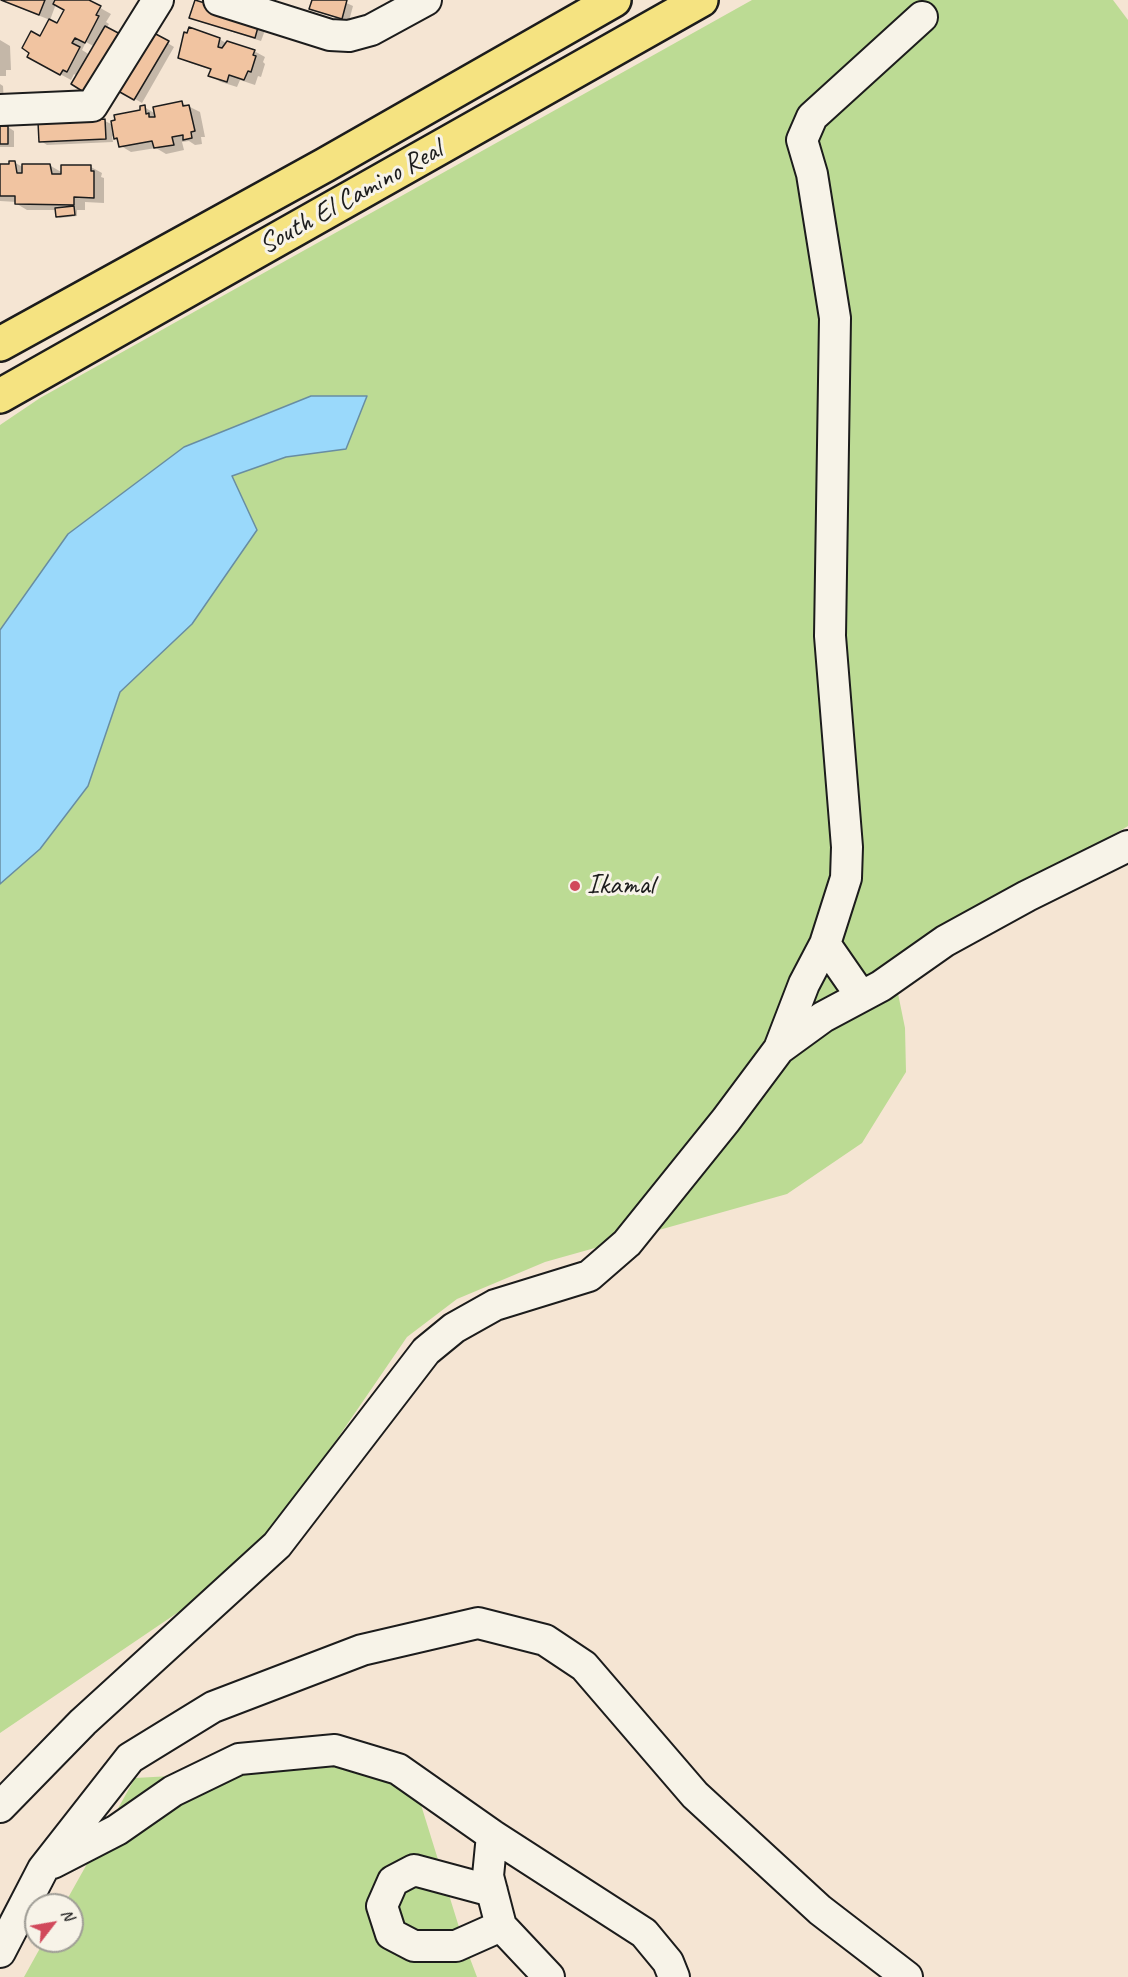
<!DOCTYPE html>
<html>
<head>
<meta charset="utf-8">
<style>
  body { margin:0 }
  #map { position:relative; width:1128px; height:1977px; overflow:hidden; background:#f5e5d3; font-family:Caveat,sans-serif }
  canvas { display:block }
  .north { position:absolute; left:24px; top:1893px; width:60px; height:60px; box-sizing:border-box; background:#f7f3e8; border:2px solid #9f9d96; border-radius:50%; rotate:59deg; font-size:16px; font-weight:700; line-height:24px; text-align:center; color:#1c1c1c }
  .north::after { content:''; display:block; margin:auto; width:21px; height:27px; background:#d1495b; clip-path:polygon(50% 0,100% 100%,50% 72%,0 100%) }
</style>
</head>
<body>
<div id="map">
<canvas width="1128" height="1977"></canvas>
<div class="north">N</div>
</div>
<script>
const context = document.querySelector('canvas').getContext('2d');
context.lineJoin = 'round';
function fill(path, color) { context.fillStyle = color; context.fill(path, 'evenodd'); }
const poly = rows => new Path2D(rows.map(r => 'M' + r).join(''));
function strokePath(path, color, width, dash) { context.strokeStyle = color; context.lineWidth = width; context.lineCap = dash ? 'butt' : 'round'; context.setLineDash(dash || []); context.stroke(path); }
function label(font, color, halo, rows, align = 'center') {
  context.font = font + ' Caveat,sans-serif'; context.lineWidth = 6; context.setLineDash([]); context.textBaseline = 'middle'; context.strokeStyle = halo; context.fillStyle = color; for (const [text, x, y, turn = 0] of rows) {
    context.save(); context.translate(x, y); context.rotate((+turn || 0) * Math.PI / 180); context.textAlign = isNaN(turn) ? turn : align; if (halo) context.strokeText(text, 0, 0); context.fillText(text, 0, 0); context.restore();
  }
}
fill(poly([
  [752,0,1113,0,1128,20,1128,826,892,964,905,1028,906,1072,862,1143,787,1194,545,1262,457,1299,407,1337,272,1534,211,1590,0,1733,0,425,40,398],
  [408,1763,463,1940,477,1977,24,1977,44,1941,72,1941,72,1905,64,1905,135,1778]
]), '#bcdb94');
const water = poly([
  [311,396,367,396,346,449,286,457,232,476,257,530,192,624,120,692,88,786,40,849,0,884,0,630,68,534,184,447,311,396]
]);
fill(water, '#9ad9fb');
strokePath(water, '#688da2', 1.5);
fill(poly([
  [0,0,86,0,111,14,106,22,109,24,77,76,74,74,71,80,29,57,41,38,58,25,66,10,56,4,50,20],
  [86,42,95,47,90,55,82,50],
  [313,0,340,0,353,6,349,21,318,12,311,8],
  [191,17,267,25,261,41,198,21],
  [153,34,174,47,142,103,120,90],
  [219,39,228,44,254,51,265,57,263,62,265,64,261,77,258,76,255,85,240,80,237,87,221,82,210,76,212,70,190,63,180,57],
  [0,40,10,46,11,70,6,70,6,76,0,76],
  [0,84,3,86,4,103,0,104],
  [182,103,200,112,205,137,201,137,202,144,195,145,189,141,182,142,184,150,166,154,156,148,131,152,121,146,119,140,112,136,113,142,47,145,41,141,40,124,105,121,113,125,142,111,144,107,156,114],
  [0,127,8,127,14,131,14,147,0,147],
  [14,162,24,168,49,165,63,173,91,167,102,173,101,177,104,178,104,203,85,202,85,210,77,210,77,216,60,218,57,216,57,210,27,210,17,204,17,202,0,201,0,165,10,165]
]), '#0003');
const building = poly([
  [1,0,45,0,39,15,1,0],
  [55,0,89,0,101,6,96,15,99,16,85,43,75,38,72,43,80,47,67,72,63,70,60,75,27,57,29,53,22,48,31,31,40,36,49,19,57,23,64,10,53,4,55,0],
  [195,0,260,20,255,38,189,18,195,0],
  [312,0,347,0,342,19,309,9,312,0],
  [105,26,122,35,87,94,71,84,105,26],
  [189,27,220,38,218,47,222,48,227,41,255,50,253,55,256,56,251,72,248,71,244,80,229,75,227,82,208,76,211,69,178,58,184,32,187,33,189,27],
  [152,32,169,41,134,100,118,91,152,32],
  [182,101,183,106,189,105,195,131,191,132,192,138,183,140,183,135,172,137,174,145,154,148,152,141,119,147,117,138,114,139,111,121,115,120,114,115,140,110,140,106,145,105,146,114,149,113,149,117,155,117,153,107,182,101],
  [105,119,106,139,39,142,38,122,105,119],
  [0,126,8,126,8,144,0,144,0,126],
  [9,161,15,161,17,173,22,173,22,164,50,164,52,174,61,174,61,165,91,165,91,171,94,171,94,198,74,197,74,205,15,204,15,196,0,196,0,164,9,164,9,161],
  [74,206,75,215,56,217,55,208,74,206]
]);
fill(building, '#f1c4a1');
strokePath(building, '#1c1c1c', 1.5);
const minor = poly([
  [219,0,330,35,349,36,371,30,426,0],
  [0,110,92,106,158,0],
  [825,944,861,996],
  [779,1049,804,984,825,944,846,878,847,847,830,636,835,318,812,174,802,140,812,117,922,17],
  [0,1807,83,1722,277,1545,426,1351,454,1328,495,1305,589,1276,627,1243,726,1120,779,1049,823,1017,881,986,945,941,1027,896,1128,846],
  [492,1835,488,1876,501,1926,549,1977],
  [53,1863,117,1830,173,1791,239,1759,335,1750,398,1769,492,1835,644,1933,668,1962,674,1977],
  [492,1891,414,1870,393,1881,382,1906,391,1934,414,1946,456,1946,501,1926],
  [0,1952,43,1869,130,1758,213,1707,362,1650,478,1623,545,1640,584,1666,695,1795,820,1910,907,1977]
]);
const major = poly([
  [0,344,325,165,614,0],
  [0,396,701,0]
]);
strokePath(minor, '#1c1c1c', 34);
strokePath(major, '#1c1c1c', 38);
strokePath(minor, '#f7f3e8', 30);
strokePath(major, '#f5e381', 33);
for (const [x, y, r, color] of [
  [575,886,6,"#d1495b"]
]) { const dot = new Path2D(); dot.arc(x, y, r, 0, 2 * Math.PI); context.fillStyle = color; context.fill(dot); strokePath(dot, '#f7f3e8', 2); }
label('28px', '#1c1c1c', '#f7f3e8', [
  ["South El Camino Real",351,198,-29]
]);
label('28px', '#1c1c1c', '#f7f3e8', [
  ["Ikamal",587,886]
], 'left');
</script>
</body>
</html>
